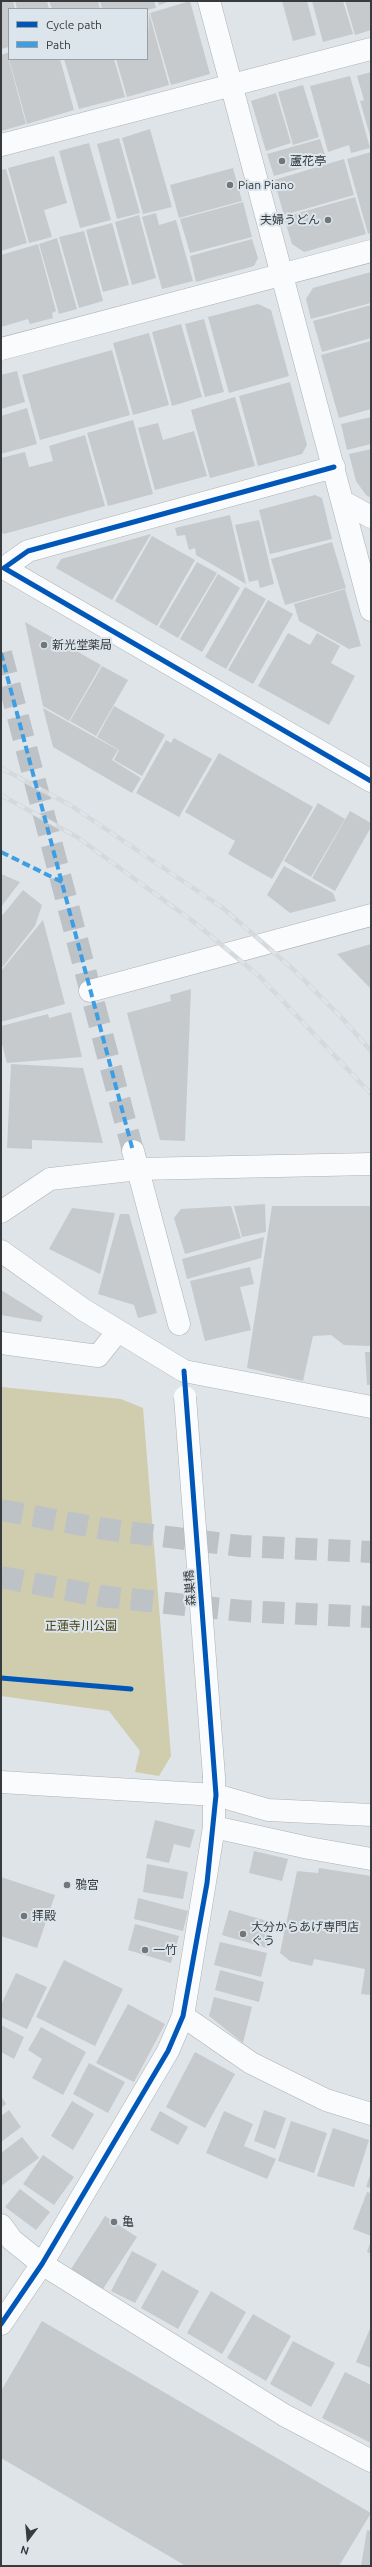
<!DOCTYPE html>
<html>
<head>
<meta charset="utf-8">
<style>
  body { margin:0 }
  #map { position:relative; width:372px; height:2567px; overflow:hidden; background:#dee4e8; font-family:Ubuntu,sans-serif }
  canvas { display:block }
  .frame { position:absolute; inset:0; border:2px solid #373b3d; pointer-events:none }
  .legend { position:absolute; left:8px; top:8px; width:140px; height:52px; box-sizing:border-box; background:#dbe5eb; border:1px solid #99a1a5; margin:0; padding:5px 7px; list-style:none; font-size:12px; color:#373b3d }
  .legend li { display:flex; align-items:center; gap:8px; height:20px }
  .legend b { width:20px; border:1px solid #99a1a5 }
  .north { position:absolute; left:8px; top:2519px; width:40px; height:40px; -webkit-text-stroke:3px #dbe5eb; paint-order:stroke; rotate:196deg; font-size:11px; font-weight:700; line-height:16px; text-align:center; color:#373b3d }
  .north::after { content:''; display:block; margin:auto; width:14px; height:18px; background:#373b3d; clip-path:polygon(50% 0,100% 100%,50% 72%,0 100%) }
</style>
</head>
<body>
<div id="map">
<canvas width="372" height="2567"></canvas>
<div class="frame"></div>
<ul class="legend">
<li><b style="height:5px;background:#0057b8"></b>Cycle path</li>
<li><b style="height:5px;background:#3e9ee3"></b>Path</li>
</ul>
<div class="north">N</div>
</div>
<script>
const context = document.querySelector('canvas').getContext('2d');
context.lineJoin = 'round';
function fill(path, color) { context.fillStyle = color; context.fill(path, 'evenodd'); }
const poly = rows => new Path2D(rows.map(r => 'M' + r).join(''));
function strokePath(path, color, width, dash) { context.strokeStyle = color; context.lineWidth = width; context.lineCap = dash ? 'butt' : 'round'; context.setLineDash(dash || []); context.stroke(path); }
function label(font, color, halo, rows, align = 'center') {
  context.font = font + ' Ubuntu,"Noto Sans JP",sans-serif'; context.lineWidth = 4; context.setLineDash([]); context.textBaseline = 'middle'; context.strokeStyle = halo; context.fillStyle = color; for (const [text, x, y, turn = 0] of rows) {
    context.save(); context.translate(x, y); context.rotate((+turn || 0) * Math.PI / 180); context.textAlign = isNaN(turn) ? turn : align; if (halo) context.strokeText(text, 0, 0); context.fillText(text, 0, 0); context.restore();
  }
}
fill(poly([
  [1,1387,121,1399,143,1408,171,1756,159,1776,135,1772,140,1751,109,1711,1,1696]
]), '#cfcdae');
fill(poly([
  [1,1,13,1,15,9,9,9,9,47,1,49],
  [15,1,47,1,49,9,17,9],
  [49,1,98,1,100,9,52,9],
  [100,1,154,1,156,8,147,10,102,9],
  [158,1,171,1,159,5],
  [190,1,210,74,171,85,150,13],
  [282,1,307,1,316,35,293,41],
  [312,1,343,1,353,34,323,42],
  [345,1,371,1,371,30,355,35],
  [149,13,169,85,127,97,116,59,147,59],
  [7,53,9,53,8,57,26,124,1,131,1,55],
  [9,59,60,59,74,110,27,124],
  [64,59,114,59,125,97,79,109],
  [371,72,371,139,360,101,364,100,357,76],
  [350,76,370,148,351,153,349,145,328,152,310,86],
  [303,85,319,137,293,145,278,92],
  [276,93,291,143,266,151,251,101],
  [150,129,172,207,143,214,122,138],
  [119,138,140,213,117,219,97,144],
  [320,139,327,161,274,176,267,154],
  [89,143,111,220,80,228,59,151],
  [371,152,371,233,368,234,347,159],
  [54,156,67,203,44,210,52,237,29,243,8,168],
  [344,159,354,195,284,215,274,180],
  [233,168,242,201,179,218,170,185],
  [6,169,27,243,1,251,1,170],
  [355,197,366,234,304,252,292,244,284,217],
  [243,202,252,237,190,253,180,219],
  [156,213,159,225,176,220,193,281,162,289,142,217],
  [139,215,156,278,132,285,115,222],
  [112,223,129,285,103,292,86,230],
  [84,231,103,301,79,308,59,237],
  [57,238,77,309,59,314,39,244],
  [252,239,258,258,254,266,196,282,190,256],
  [38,244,56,311,52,313,53,318,30,324,28,319,1,327,1,255],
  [371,272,371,303,311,319,306,299,313,288],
  [258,304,271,310,289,376,229,393,208,317],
  [371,305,371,338,322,352,313,321],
  [204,319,224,392,205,397,185,324],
  [181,324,202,397,172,406,152,332],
  [149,333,169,405,133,415,113,343],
  [371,341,371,409,339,418,321,355],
  [112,350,130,415,40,440,22,375],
  [17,371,25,402,1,409,1,375],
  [290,382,307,445,302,454,258,466,239,396],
  [235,397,255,466,210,478,191,410],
  [27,408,37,444,1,454,1,416],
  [371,417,371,444,347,450,341,424],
  [133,420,153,494,108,506,87,433],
  [158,423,163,440,194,431,207,476,155,490,138,428],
  [85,435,105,506,4,534,1,532,1,458,25,452,29,467,53,461,49,446],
  [371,449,371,498,366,495,356,481,349,454],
  [315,495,322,498,332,539,270,554,259,510],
  [230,515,246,584,196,555,195,548,189,550,185,535,177,536,175,528],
  [259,520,274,584,260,588,258,580,249,582,235,525],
  [151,534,112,600,56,568,61,559],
  [152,536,195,560,157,626,115,601],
  [332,542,346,588,285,605,271,559],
  [197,562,217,573,178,638,159,627],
  [218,574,240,588,202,652,180,639],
  [245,587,266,599,226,669,205,657],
  [345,589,361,646,349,649,299,621,294,604],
  [268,600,293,614,253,684,228,670],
  [25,622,101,665,69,721,43,706],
  [288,633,310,645,317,633,340,646,331,663,355,676,329,725,258,686],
  [102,666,128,680,96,736,70,721],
  [114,706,165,735,142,776,114,760,119,750,97,737],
  [43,708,118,750,112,760,141,778,132,793,53,747],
  [174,738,212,759,179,817,136,793,166,740,171,743],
  [219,753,313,807,272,879,228,854,235,841,185,812],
  [318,803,345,819,311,877,284,861],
  [350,811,371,823,371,827,335,891,312,878],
  [284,866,333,893,336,901,290,913,267,895],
  [1,874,20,882,1,907],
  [23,890,42,905,35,926,1,969,1,917],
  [43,920,65,1004,1,1022,1,971],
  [371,944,371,989,337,954],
  [191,989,185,1141,160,1140,127,1013,171,1001,170,995],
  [71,1012,82,1057,7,1063,1,1040,1,1026,48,1014,49,1018],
  [11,1064,83,1068,103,1143,32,1140,32,1149,7,1148],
  [265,1204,266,1232,242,1237,234,1206],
  [231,1206,241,1238,185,1254,174,1218,181,1209],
  [272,1206,371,1206,371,1346,344,1345,331,1335,313,1336,303,1381,247,1368],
  [72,1208,115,1213,100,1274,49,1249],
  [120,1214,129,1214,157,1313,138,1318,134,1305,98,1294],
  [264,1237,261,1258,187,1279,182,1259],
  [250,1267,254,1284,240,1287,251,1330,205,1341,190,1281],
  [1,1290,43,1316,41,1322,1,1315],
  [365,1352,371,1352,371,1385,367,1385],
  [155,1820,195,1830,190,1848,174,1844,169,1863,146,1858],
  [254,1851,288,1859,282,1881,249,1873],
  [147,1864,188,1872,183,1899,143,1892],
  [319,1868,371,1876,371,1995,361,1994,365,1969,314,1959,312,1966,290,1961,280,1953,297,1871,318,1873],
  [1,1877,55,1895,37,1948,1,1936],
  [138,1898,188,1911,183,1931,134,1919],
  [229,1910,274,1923,267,1948,222,1935],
  [135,1924,179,1936,171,1963,128,1950],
  [220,1942,267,1953,261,1977,214,1965],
  [64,1960,123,1989,95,2046,36,2017],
  [220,1970,264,1982,259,2002,215,1990],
  [16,1973,47,1987,27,2029,1,2017,1,2005],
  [214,1997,252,2007,243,2043,209,2016],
  [128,2004,165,2024,134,2082,96,2063],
  [1,2025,24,2037,14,2059,1,2052],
  [41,2027,86,2052,63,2095,32,2078,42,2059,28,2050],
  [195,2052,235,2074,205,2128,166,2107],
  [89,2063,125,2082,108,2113,73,2094],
  [1,2096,6,2104,1,2108],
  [72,2101,94,2114,73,2150,51,2136],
  [9,2110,21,2127,1,2142,1,2116],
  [264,2110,286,2118,275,2149,254,2141],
  [160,2111,188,2127,178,2145,150,2130],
  [224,2111,253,2124,244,2146,276,2159,267,2179,206,2153],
  [291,2121,327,2133,314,2173,278,2161],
  [333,2128,369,2140,354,2187,317,2176],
  [22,2137,39,2158,1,2186,1,2153],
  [43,2155,74,2177,54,2205,23,2184],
  [371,2172,371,2188,366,2187],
  [20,2189,50,2212,36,2230,5,2207],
  [367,2192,371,2193,371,2236,353,2229],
  [105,2216,137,2237,103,2289,71,2269],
  [371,2240,371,2254,367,2252],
  [132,2251,157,2264,135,2303,111,2291],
  [162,2270,199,2291,178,2329,141,2308],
  [211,2291,246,2312,222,2354,187,2333],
  [253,2314,291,2336,266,2381,227,2358],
  [42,2321,371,2513,339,2566,186,2566,1,2458,1,2391],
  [371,2326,371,2368,356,2362],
  [293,2341,335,2363,311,2407,270,2384],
  [345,2372,371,2385,371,2443,322,2418],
  [367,2530,371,2531,371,2566,361,2566]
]), '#c6cacd');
strokePath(poly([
  [1,653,133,1151]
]), '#bdc2c6', 22, [22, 11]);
strokePath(poly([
  [1,1510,104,1529,241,1546,371,1552],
  [1,1577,100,1596,243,1611,371,1617]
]), '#bdc2c6', 22, [22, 11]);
const minor = poly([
  [209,1,371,610],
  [1,145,371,49],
  [1,349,371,251],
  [334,467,28,551,4,568,371,781],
  [342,501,371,517],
  [90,991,371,915],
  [133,1151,179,1324],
  [1,1212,50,1179,139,1169,371,1164],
  [1,1251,84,1310,184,1371,371,1407],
  [1,1343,98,1356,118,1331],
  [1,1782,216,1795,268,1810,371,1815],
  [214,1827,309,1848,371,1859],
  [183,2016,251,2063,326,2100,371,2114],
  [1,2225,12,2240,42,2264,284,2415,371,2461],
  [1,2324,42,2264,168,2051,183,2016,214,1827,214,1777]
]);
strokePath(minor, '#aeb2b5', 23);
strokePath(minor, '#fafbfc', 22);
const rail = poly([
  [1,768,70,805,223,908,294,970,343,1019,371,1051],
  [1,795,77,837,194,922,260,977,371,1094]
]);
strokePath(rail, '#d6d8d9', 4.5);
strokePath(rail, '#dbe5eb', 3, [9]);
const minorBridge = poly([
  [185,1397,214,1777]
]);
strokePath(minorBridge, '#aeb2b5', 23, []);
strokePath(minorBridge, '#fafbfc', 22);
strokePath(poly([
  [1,653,133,1151],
  [1,852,62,882]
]), '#3e9ee3', 4, [8, 4]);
strokePath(poly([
  [334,467,28,551,4,568,371,781],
  [1,1678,131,1689],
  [1,2324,42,2264,168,2051,183,2016,207,1883,216,1795,184,1371]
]), '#0057b8', 5);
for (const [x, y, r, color] of [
  [282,161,4,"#717679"],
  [230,185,4,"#717679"],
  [328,220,4,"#717679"],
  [44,645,4,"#717679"],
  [67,1885,4,"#717679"],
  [24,1916,4,"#717679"],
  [243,1934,4,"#717679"],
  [145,1950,4,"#717679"],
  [114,2222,4,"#717679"]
]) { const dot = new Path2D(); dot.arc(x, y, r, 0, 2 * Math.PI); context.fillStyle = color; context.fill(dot); strokePath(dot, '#dbe5eb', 1.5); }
label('12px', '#373b3d', '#dbe5eb', [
  ["蘆花亭",290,161],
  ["Pian Piano",238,185],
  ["夫婦うどん",320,220,"right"],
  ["新光堂薬局",52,645],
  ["鴉宮",75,1885],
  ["拝殿",32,1916],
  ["大分からあげ専門店",251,1927],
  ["ぐう",251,1941],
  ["一竹",153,1950],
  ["亀",122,2222]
], 'left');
label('12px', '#373b3d', '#dbe5eb', [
  ["森巣橋",190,1588,-94]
]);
label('12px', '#474116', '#dbe5eb', [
  ["正蓮寺川公園",81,1626]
]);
</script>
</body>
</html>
